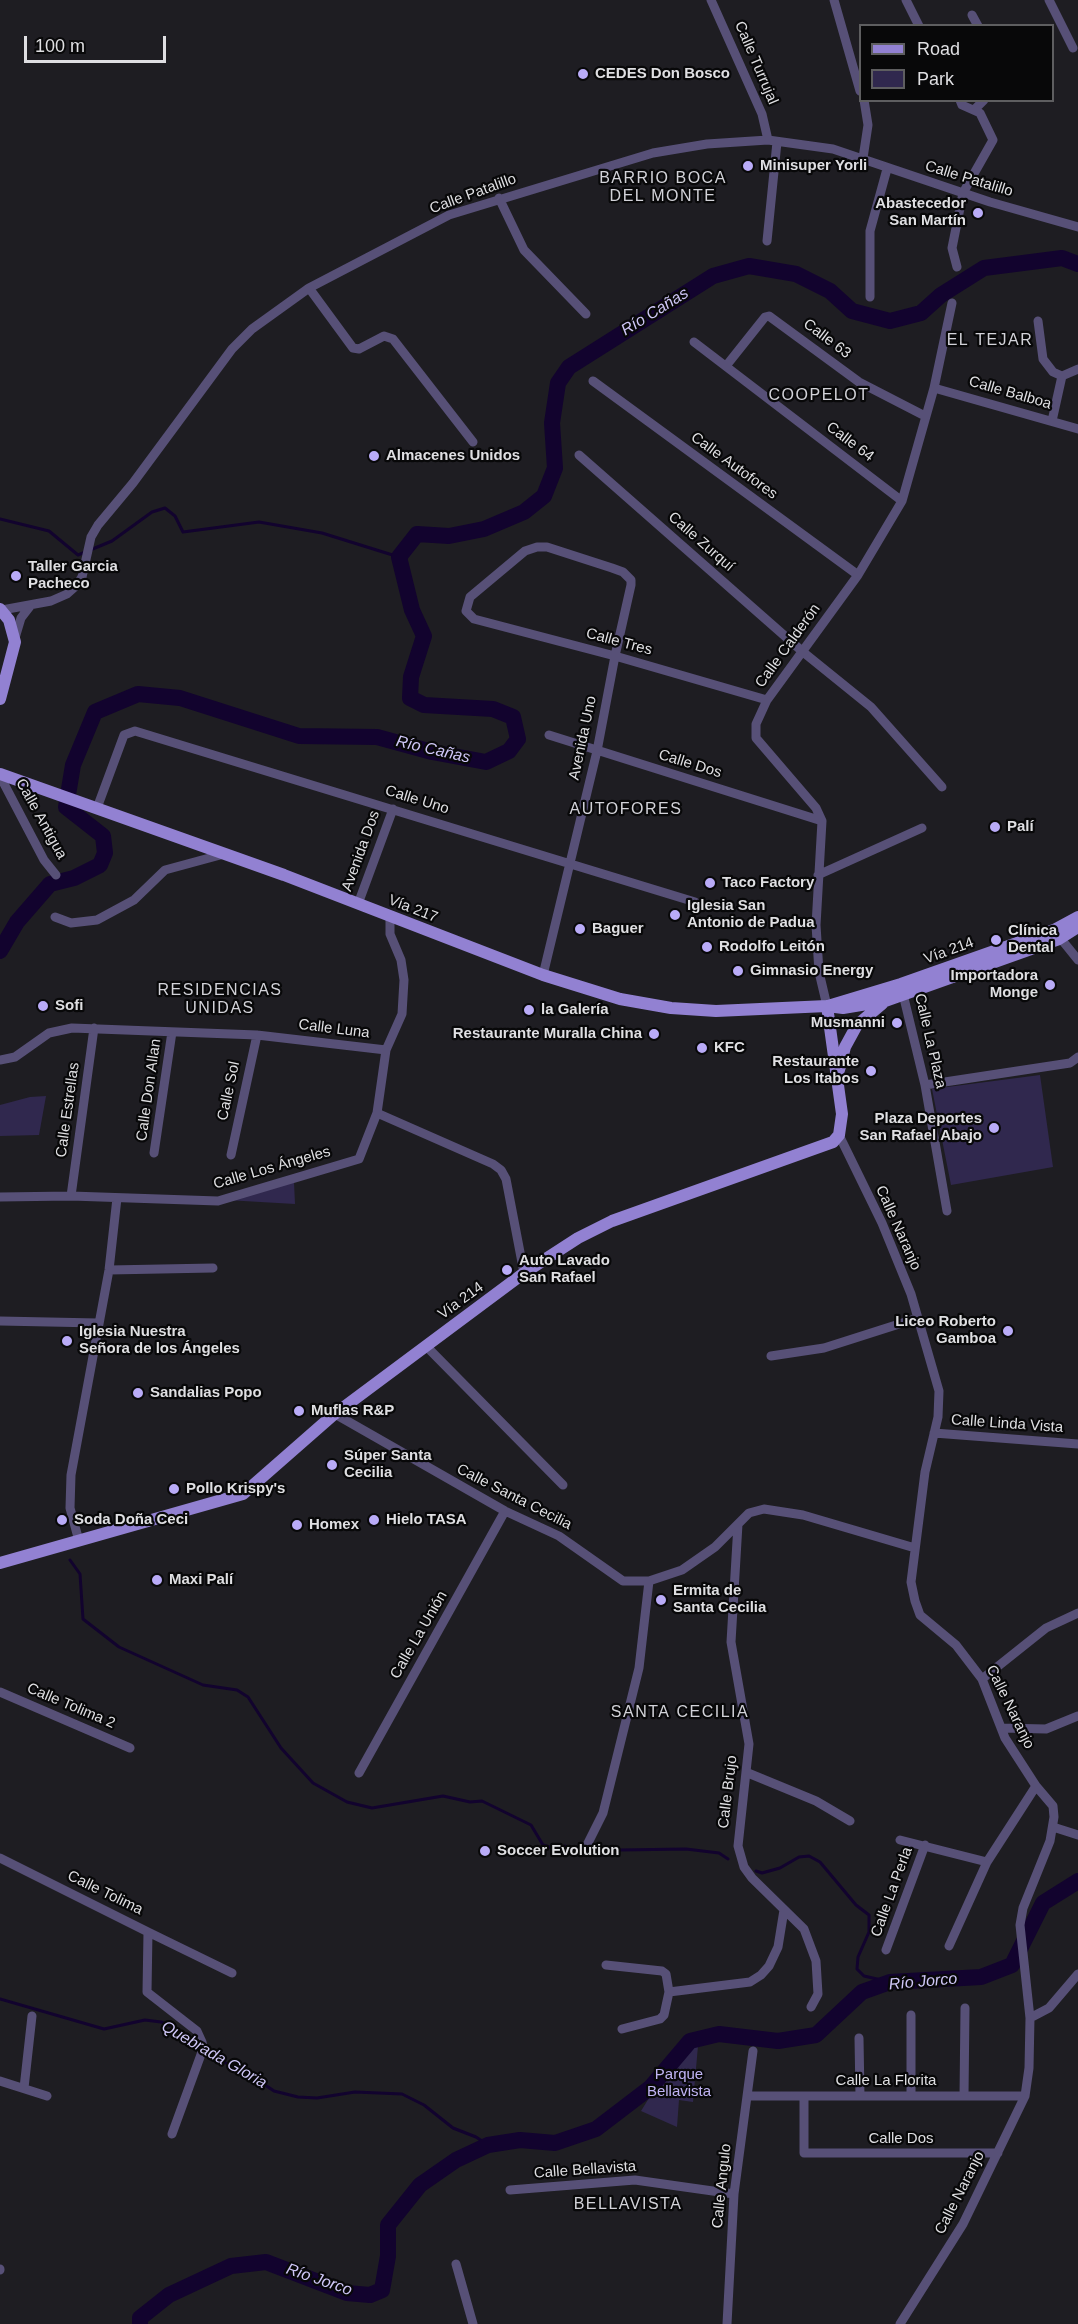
<!DOCTYPE html>
<html>
<head>
<meta charset="utf-8">
<style>
  body { margin:0 }
  #map { position:relative; width:1078px; height:2324px; overflow:hidden; background:#1e1d22; font-family:Arial,sans-serif }
  canvas { display:block }
  .legend { position:absolute; left:859px; top:24px; width:195px; height:78px; box-sizing:border-box; background:#080809; border:2px solid #5e5e60; margin:0; padding:8px 10px; list-style:none; font-size:18px; color:#dfdfe2 }
  .legend li { display:flex; align-items:center; gap:12px; height:30px }
  .legend b { width:30px; border:2px solid #5e5e60 }
  .scale { position:absolute; left:24px; top:36px; width:142px; height:27px; box-sizing:border-box; border:3px solid #dfdfe2; border-top:0; padding-left:8px; font-size:18px; line-height:21px; white-space:nowrap; color:#dfdfe2; -webkit-text-stroke:4px #080809; paint-order:stroke }
</style>
</head>
<body>
<div id="map">
<canvas width="1078" height="2324"></canvas>
<ul class="legend">
<li><b style="height:8px;background:#9281d2"></b>Road</li>
<li><b style="height:16px;background:#30284e"></b>Park</li>
</ul>
<div class="scale">100 m</div>
</div>
<script>
const context = document.querySelector('canvas').getContext('2d');
context.lineJoin = 'round';
function fill(path, color) { context.fillStyle = color; context.fill(path, 'evenodd'); }
const poly = rows => new Path2D(rows.map(r => 'M' + r).join(''));
function strokePath(path, color, width, dash) { context.strokeStyle = color; context.lineWidth = width; context.lineCap = dash ? 'butt' : 'round'; context.setLineDash(dash || []); context.stroke(path); }
function label(font, color, halo, rows, align = 'center') {
  context.font = font + ' Arial,sans-serif'; context.lineWidth = 4.5; context.setLineDash([]); context.textBaseline = 'middle'; context.strokeStyle = halo; context.fillStyle = color; for (const [text, x, y, turn = 0] of rows) {
    context.save(); context.translate(x, y); context.rotate((+turn || 0) * Math.PI / 180); context.textAlign = isNaN(turn) ? turn : align; if (halo) context.strokeText(text, 0, 0); context.fillText(text, 0, 0); context.restore();
  }
}
fill(poly([
  [1040,1075,1053,1167,951,1185,932,1089],
  [46,1096,39,1135,0,1136,0,1105,30,1097],
  [294,1182,295,1204,226,1200],
  [698,2046,693,2102,679,2100,677,2127,641,2111,659,2082,690,2047]
]), '#30284e');
strokePath(poly([
  [0,519,49,531,78,555,112,541,152,512,165,508,175,516,183,532,259,522,322,533,399,557],
  [70,1560,80,1574,83,1619,119,1647,203,1685,237,1690,248,1697,281,1748,313,1783,347,1802,372,1808,443,1796,470,1802,482,1801,531,1825,543,1845,556,1849,565,1846,581,1855,605,1855,620,1850,686,1849,719,1853,728,1859],
  [756,1871,762,1873,780,1868,799,1857,809,1856,820,1862,856,1905,869,1915,869,1932,858,1957,857,1969,864,1976,890,1982],
  [0,1999,104,2029,145,2020,161,2022,174,2027,219,2060,246,2072,274,2091,298,2097,317,2098,355,2092,402,2094,424,2105,453,2128,476,2137,488,2145]
]), '#12032e', 3);
strokePath(poly([
  [0,951,17,922,50,884,74,878,100,865,105,853,103,836,66,807,73,765,95,712,138,694,180,698,299,736,377,737,432,752,486,762,509,751,518,739,513,717,493,709,424,705,410,698,411,677,424,636,412,610,399,557,417,534,449,536,484,529,524,512,544,496,555,468,552,423,558,383,569,367,713,276,749,266,796,274,830,291,852,311,890,321,921,313,941,295,984,268,1062,258,1078,264],
  [140,2324,140,2318,169,2295,231,2266,266,2262,347,2293,370,2295,382,2290,388,2256,388,2225,420,2185,456,2160,488,2145,520,2140,555,2143,596,2129,651,2087,690,2041,719,2034,778,2041,816,2035,862,1992,890,1982,981,1977,1012,1965,1043,1903,1078,1881]
]), '#12032e', 16);
strokePath(poly([
  [711,0,762,114,768,140],
  [834,0,860,91],
  [906,0,919,26],
  [1049,0,1073,48],
  [972,15,978,26],
  [974,110,984,100],
  [863,158,868,125,864,100],
  [499,198,524,250,586,314],
  [767,241,777,142],
  [957,267,952,248,963,193,993,140,980,113,962,105,960,100],
  [309,288,353,348,359,349,384,336,393,339,473,442],
  [870,297,870,231,887,169],
  [1038,321,1043,359,1053,372,1062,376],
  [694,342,902,501],
  [726,366,765,317,769,316,859,382,925,416],
  [593,381,858,575],
  [934,388,1078,429],
  [1052,421,1062,376,1078,369],
  [579,455,803,652,871,707,942,787],
  [2,610,51,601,67,594,76,586,82,577,91,537,98,525,133,483,232,349,252,329,309,288,449,215,653,153,707,144,768,140,833,149,990,202,1078,227],
  [15,638,21,618,31,605],
  [549,735,822,821],
  [0,776,44,860,56,875],
  [97,808,124,735,135,731,695,902],
  [818,875,922,828],
  [358,904,393,809],
  [55,917,71,923,97,920,134,900,165,870,224,854],
  [1057,934,1078,960],
  [543,975,597,751,615,656,631,585,631,580,623,572,612,568,547,547,537,547,525,551,470,597,466,611,474,619,615,656,767,700],
  [902,990,925,1085,947,1211],
  [827,1006,819,972,816,925,822,821,816,808,756,738,756,724,767,700,858,575,902,501,934,388,952,303],
  [0,1060,15,1057,49,1033,72,1028,257,1035,386,1050],
  [925,1085,1070,1063,1078,1057],
  [377,1113,493,1164,501,1170,506,1179,524,1273],
  [839,1135,882,1223,911,1294,939,1391,938,1417,925,1472,911,1582,915,1601,920,1615,956,1645,982,1679,1005,1738,1036,1786,1053,1806,1054,1817,1050,1841,1023,1908,1020,1925,1030,2018,1029,2068,1025,2096,963,2224,900,2324],
  [154,1153,172,1032],
  [231,1155,257,1035],
  [71,1196,94,1028],
  [0,1197,71,1196,218,1201,359,1159,377,1113,386,1050,402,1014,404,980,401,960,390,934,390,916],
  [109,1270,213,1268],
  [0,1321,98,1323],
  [426,1346,563,1485],
  [771,1356,824,1348,918,1318],
  [335,1414,505,1511,559,1536,623,1581,649,1581,682,1570,715,1547,738,1524],
  [934,1433,1078,1444],
  [79,1541,70,1508,71,1475,109,1270,117,1198],
  [982,1679,1046,1628,1078,1613],
  [0,1692,130,1748],
  [1001,1728,1046,1729,1078,1716],
  [359,1773,505,1511],
  [748,1773,816,1801,850,1821],
  [1053,1827,1078,1835],
  [900,1840,987,1862],
  [587,1845,603,1813,639,1668,649,1581],
  [0,1858,148,1932,147,1992,197,2031,202,2042,203,2049,172,2134],
  [148,1932,232,1973],
  [949,1946,987,1862,1036,1786],
  [886,1950,925,1845],
  [606,1965,662,1971,666,1974,669,1992,664,2015,660,2019,622,2029],
  [669,1992,750,1982,761,1975,769,1966,778,1947,784,1910],
  [811,2007,818,1994,816,1961,804,1929,752,1878,744,1867,738,1846,749,1744,731,1642,738,1524,749,1513,764,1509,803,1515,915,1548],
  [911,2015,911,2096],
  [1030,2018,1049,2008,1078,1974],
  [859,2038,860,2096],
  [0,2081,47,2096],
  [24,2088,32,2016],
  [747,2096,1025,2096],
  [804,2096,804,2153,998,2153],
  [964,2096,965,2008],
  [510,2190,635,2180,734,2194],
  [456,2264,473,2324],
  [0,2270,0,2269],
  [727,2324,734,2194,753,2051]
]), '#575077', 9);
strokePath(poly([
  [0,609,9,620,15,642,0,699],
  [0,774,284,875,543,975,620,999,671,1008,716,1011,827,1006,843,1008,885,1001,1059,939,1078,927],
  [828,1006,901,984,1054,930,1078,917],
  [839,1070,845,1047,857,1025,882,1004],
  [0,1563,243,1494,332,1416,524,1273,578,1238,612,1221,833,1142,839,1135,842,1114,827,1006]
]), '#9281d2', 12);
for (const [x, y, r, color] of [
  [583,74,6,"#b9abf7"],
  [748,166,6,"#b9abf7"],
  [978,213,6,"#b9abf7"],
  [374,456,6,"#b9abf7"],
  [16,576,6,"#b9abf7"],
  [995,827,6,"#b9abf7"],
  [710,883,6,"#b9abf7"],
  [675,915,6,"#b9abf7"],
  [580,929,6,"#b9abf7"],
  [996,940,6,"#b9abf7"],
  [707,947,6,"#b9abf7"],
  [738,971,6,"#b9abf7"],
  [1050,985,6,"#b9abf7"],
  [43,1006,6,"#b9abf7"],
  [529,1010,6,"#b9abf7"],
  [897,1023,6,"#b9abf7"],
  [654,1034,6,"#b9abf7"],
  [702,1048,6,"#b9abf7"],
  [871,1071,6,"#b9abf7"],
  [994,1128,6,"#b9abf7"],
  [507,1270,6,"#b9abf7"],
  [1008,1331,6,"#b9abf7"],
  [67,1341,6,"#b9abf7"],
  [138,1393,6,"#b9abf7"],
  [299,1411,6,"#b9abf7"],
  [332,1465,6,"#b9abf7"],
  [174,1489,6,"#b9abf7"],
  [62,1520,6,"#b9abf7"],
  [374,1520,6,"#b9abf7"],
  [297,1525,6,"#b9abf7"],
  [157,1580,6,"#b9abf7"],
  [661,1600,6,"#b9abf7"],
  [485,1851,6,"#b9abf7"]
]) { const dot = new Path2D(); dot.arc(x, y, r, 0, 2 * Math.PI); context.fillStyle = color; context.fill(dot); strokePath(dot, '#080809', 2); }
label('15px', '#dfdfe2', '#080809', [
  ["Calle Turrujal",756,63,67],
  ["Calle Patalillo",969,179,17],
  ["Calle Patalillo",473,194,-20],
  ["Calle 63",827,339,37],
  ["Calle Balboa",1010,393,16],
  ["Calle 64",850,442,37],
  ["Calle Autofores",734,466,36],
  ["Calle Zurquí",701,542,41],
  ["Calle Tres",619,642,15],
  ["Calle Calderón",788,646,-54],
  ["Avenida Uno",583,738,-78],
  ["Calle Dos",690,764,17],
  ["Calle Uno",417,800,17],
  ["Calle Antigua",41,819,61],
  ["Avenida Dos",361,851,-70],
  ["Vía 217",413,909,21],
  ["Vía 214",949,951,-20],
  ["Calle Luna",334,1029,7],
  ["Calle La Plaza",930,1041,77],
  ["Calle Don Allan",149,1090,-82],
  ["Calle Sol",229,1091,-78],
  ["Calle Estrellas",68,1110,-82],
  ["Calle Los Ángeles",272,1168,-16],
  ["Calle Naranjo",898,1228,66],
  ["Vía 214",461,1301,-36],
  ["Calle Linda Vista",1007,1424,4],
  ["Calle Santa Cecilia",514,1497,27],
  ["Calle La Unión",419,1635,-60],
  ["Calle Tolima 2",71,1706,23],
  ["Calle Naranjo",1010,1707,64],
  ["Calle Brujo",728,1792,-83],
  ["Calle La Perla",892,1892,-70],
  ["Calle Tolima",105,1893,26],
  ["Calle La Florita",886,2081],
  ["Calle Dos",901,2139],
  ["Calle Bellavista",585,2170,-4],
  ["Calle Angulo",722,2186,-84],
  ["Calle Naranjo",960,2193,-63]
]);
label('bold 15px', '#dfdfe2', '#080809', [
  ["CEDES Don Bosco",595,74],
  ["Minisuper Yorli",760,166],
  ["Abastecedor",966,204,"right"],
  ["San Martín",966,221,"right"],
  ["Almacenes Unidos",386,456],
  ["Taller Garcia",28,567],
  ["Pacheco",28,584],
  ["Palí",1007,827],
  ["Taco Factory",722,883],
  ["Iglesia San",687,906],
  ["Antonio de Padua",687,923],
  ["Baguer",592,929],
  ["Clínica",1008,931],
  ["Dental",1008,948],
  ["Rodolfo Leitón",719,947],
  ["Gimnasio Energy",750,971],
  ["Importadora",1038,976,"right"],
  ["Monge",1038,993,"right"],
  ["Sofi",55,1006],
  ["la Galería",541,1010],
  ["Musmanni",885,1023,"right"],
  ["Restaurante Muralla China",642,1034,"right"],
  ["KFC",714,1048],
  ["Restaurante",859,1062,"right"],
  ["Los Itabos",859,1079,"right"],
  ["Plaza Deportes",982,1119,"right"],
  ["San Rafael Abajo",982,1136,"right"],
  ["Auto Lavado",519,1261],
  ["San Rafael",519,1278],
  ["Liceo Roberto",996,1322,"right"],
  ["Gamboa",996,1339,"right"],
  ["Iglesia Nuestra",79,1332],
  ["Señora de los Ángeles",79,1349],
  ["Sandalias Popo",150,1393],
  ["Muflas R&P",311,1411],
  ["Súper Santa",344,1456],
  ["Cecilia",344,1473],
  ["Pollo Krispy's",186,1489],
  ["Soda Doña Ceci",74,1520],
  ["Hielo TASA",386,1520],
  ["Homex",309,1525],
  ["Maxi Palí",169,1580],
  ["Ermita de",673,1591],
  ["Santa Cecilia",673,1608],
  ["Soccer Evolution",497,1851]
], 'left');
label('15px', '#c0b4f4', '#080809', [
  ["Parque",679,2075],
  ["Bellavista",679,2092]
]);
context.letterSpacing = '1.5px';
label('16px', '#d2d2d8', '#080809', [
  ["BARRIO BOCA",663,179],
  ["DEL MONTE",663,197],
  ["EL TEJAR",990,341],
  ["COOPELOT",819,396],
  ["AUTOFORES",626,810],
  ["RESIDENCIAS",220,991],
  ["UNIDAS",220,1009],
  ["SANTA CECILIA",680,1713],
  ["BELLAVISTA",628,2205]
]);
context.letterSpacing = '0px';
label('italic 16px', '#cfc7f7', '#080809', [
  ["Río Cañas",655,312,-32],
  ["Río Cañas",433,750,13],
  ["Río Jorco",923,1982,-5],
  ["Quebrada Gloria",214,2055,30],
  ["Río Jorco",319,2280,19]
]);
</script>
</body>
</html>
